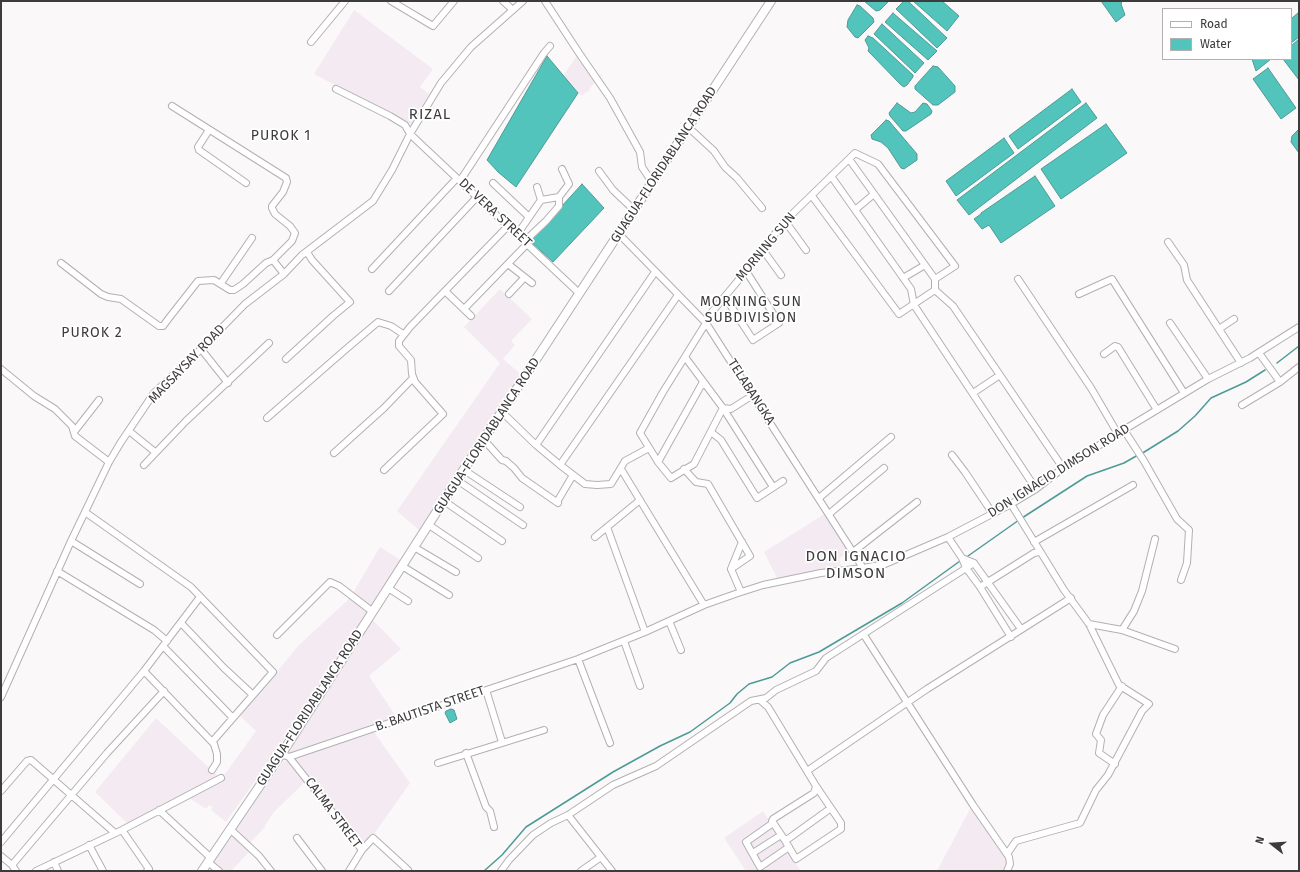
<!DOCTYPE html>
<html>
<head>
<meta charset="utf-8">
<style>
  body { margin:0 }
  #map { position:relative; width:1300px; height:872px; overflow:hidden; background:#fbf8fa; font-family:"Fira Sans",sans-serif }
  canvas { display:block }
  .frame { position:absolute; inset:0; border:2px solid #3d3c3d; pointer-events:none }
  .legend { position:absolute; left:1162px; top:8px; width:130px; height:52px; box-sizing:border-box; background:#fff; border:1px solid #b1b1b1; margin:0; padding:5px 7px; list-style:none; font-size:12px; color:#3d3c3d }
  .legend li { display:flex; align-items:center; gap:8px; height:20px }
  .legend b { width:20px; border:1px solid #b1b1b1 }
  .north { position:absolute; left:1252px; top:824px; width:40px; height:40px; -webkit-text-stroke:3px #fff; paint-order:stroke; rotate:287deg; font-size:11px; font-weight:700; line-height:16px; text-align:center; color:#3d3c3d }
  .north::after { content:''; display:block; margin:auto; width:14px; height:18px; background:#3d3c3d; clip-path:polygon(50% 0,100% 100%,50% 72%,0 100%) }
</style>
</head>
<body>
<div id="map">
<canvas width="1300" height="872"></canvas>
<div class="frame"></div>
<ul class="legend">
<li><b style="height:5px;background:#fff"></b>Road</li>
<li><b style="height:11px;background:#53c4bc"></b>Water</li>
</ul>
<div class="north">N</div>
</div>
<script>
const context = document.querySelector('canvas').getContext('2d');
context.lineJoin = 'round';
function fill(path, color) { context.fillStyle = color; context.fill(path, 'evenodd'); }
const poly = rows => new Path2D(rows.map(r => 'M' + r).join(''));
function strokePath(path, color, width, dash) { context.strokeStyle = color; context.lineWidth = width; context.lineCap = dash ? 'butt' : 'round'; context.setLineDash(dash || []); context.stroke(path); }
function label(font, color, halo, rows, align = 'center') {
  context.font = font + ' "Fira Sans",sans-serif'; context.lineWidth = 3.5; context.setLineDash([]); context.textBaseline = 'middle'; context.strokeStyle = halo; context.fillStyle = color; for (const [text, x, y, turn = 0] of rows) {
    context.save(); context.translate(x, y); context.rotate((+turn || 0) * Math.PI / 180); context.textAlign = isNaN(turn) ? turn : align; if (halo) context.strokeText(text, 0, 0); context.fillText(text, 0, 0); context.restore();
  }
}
fill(poly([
  [354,10,433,69,420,87,429,94,411,125,314,74],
  [578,54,593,74,602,75,589,89,590,90,582,95,578,93,563,76],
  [500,289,532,319,511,341,515,345,503,359,522,375,421,532,397,511,500,363,464,327],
  [826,513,850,552,839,558,841,567,818,570,778,580,764,552],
  [380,547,402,561,358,628,270,760,226,822,211,810,213,807,209,805,206,809,189,798,222,778,256,731,240,716,299,645,350,598],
  [372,619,401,649,369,676,397,718,289,754,288,749],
  [156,718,219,777,128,824,95,792],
  [374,732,410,783,367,844,363,845,292,759],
  [287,760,306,781,274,812,265,825,265,827,249,844,235,830,283,762],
  [972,805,1008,858,1006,871,937,871],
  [763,811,800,870,799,871,746,871,724,838],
  [232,836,233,836,250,851,231,871,222,871,213,863]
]), '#f4eaf2');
const water = poly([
  [864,1,889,1,880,10,876,11,864,1],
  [904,1,908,1,947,38,937,48,896,9,904,1],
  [913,1,942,1,959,16,947,31,913,1],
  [1101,1,1122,1,1121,4,1125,15,1116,22,1101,1],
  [857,5,860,6,873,18,874,22,858,38,855,37,847,27,848,20,857,5],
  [1299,12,1299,37,1291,43,1291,19,1299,12],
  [893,13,937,51,928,60,885,22,893,13],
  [882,24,924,63,915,73,874,34,882,24],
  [868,36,873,38,913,75,913,77,907,85,904,87,901,85,868,51,869,48,865,40,868,36],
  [1299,39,1299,80,1283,59,1291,59,1291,46,1299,39],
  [547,56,578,93,516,187,498,172,487,160,547,56],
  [1252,59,1271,59,1256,71,1252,59],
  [933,66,938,67,955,86,955,92,938,105,933,105,915,89,915,86,933,66],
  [1268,68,1296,108,1281,119,1253,79,1268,68],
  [1072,89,1081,102,1018,149,1009,136,1072,89],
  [897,103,911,113,915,112,923,103,927,104,932,111,931,114,906,131,903,131,890,116,889,113,897,103],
  [1086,103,1097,118,969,215,957,200,1086,103],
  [886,120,889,121,917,154,917,160,904,169,901,168,888,148,881,142,872,139,871,135,886,120],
  [1106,124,1127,153,1061,199,1041,169,1106,124],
  [1299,129,1299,153,1291,142,1292,136,1299,129],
  [1004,138,1014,153,956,196,946,181,1004,138],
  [1035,176,1055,206,1001,243,989,225,982,229,974,219,981,214,981,213,1035,176],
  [582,184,604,208,553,262,530,241,582,184],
  [451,709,454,710,457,719,450,723,445,713,446,711,451,709]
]);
fill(water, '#53c4bc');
strokePath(water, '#4c9b96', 1);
strokePath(poly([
  [1277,363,1299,346],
  [1141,454,1178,431,1195,416,1211,398,1246,382,1265,370],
  [1022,518,1087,476,1124,463,1138,455],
  [968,556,1019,520],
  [484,871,502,855,526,827,613,772,660,746,690,732,730,703,737,694,749,684,772,677,790,663,819,652,902,603,960,561]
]), '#4c9b96', 1.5);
const minor = poly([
  [391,1,433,26,454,1],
  [503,1,513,10],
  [545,1,579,53,610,98,640,152,642,167,652,182],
  [311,42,345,1],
  [336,89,390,116,405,125,410,134,579,293],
  [172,106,286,178,287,182,283,192,272,206,272,208,275,214,290,226,295,233,292,241,273,260],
  [688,127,714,151,725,167,737,178,762,208],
  [209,130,198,147,199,150,246,183],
  [599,171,613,190,634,210],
  [831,176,911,289,914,305,1036,489],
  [460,181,544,53,550,46],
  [493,183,529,217],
  [812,196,899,314,935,290,935,279,849,159],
  [541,200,559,197,569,184,562,169],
  [855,210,874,194],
  [785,221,806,250],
  [521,229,541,200,537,187],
  [618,233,706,323,863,568],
  [525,241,546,221,559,206,559,197],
  [1168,242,1184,265,1187,280,1241,363],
  [763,250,781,275],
  [61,263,101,294,108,297,121,299,159,326,163,326,169,318,198,281,214,280,230,290,234,290,243,284,266,263,273,260,284,274],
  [508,264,532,283],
  [372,269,457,178],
  [903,278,925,265],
  [1018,279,1091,388,1118,434],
  [221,283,252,238],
  [935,290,953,306,1063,468],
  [389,291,477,197],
  [445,291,471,316],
  [509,294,524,278],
  [1079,294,1112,279,1184,393],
  [725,297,753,340,779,323,746,271],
  [464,309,527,244],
  [1170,323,1208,379],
  [1219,329,1234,319],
  [201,349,228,383],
  [1259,353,1280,382],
  [1104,354,1115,346,1118,347,1157,410],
  [685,357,723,408,773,487],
  [286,359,333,316,350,302,312,260,307,252],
  [1,369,34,396,55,409,72,426,75,436,109,462],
  [973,393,1000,375],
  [753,395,731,409,723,408,694,464,671,478,658,462,640,433,663,392,706,323,707,318,746,271,785,221,855,153,878,164,955,266,935,279],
  [1242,405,1280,382,1299,367],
  [502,412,536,445,560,465,585,484,597,485,611,484,625,461,649,448],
  [267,418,345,350,378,322,391,326,403,334],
  [1124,430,1144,461,1177,519,1189,530,1187,563,1181,580],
  [129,431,155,452],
  [74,432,99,400],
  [711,432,721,440,757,498,783,481],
  [484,440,502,460,506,461,514,468,522,478,558,503],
  [536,445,655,272],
  [334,453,384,408,413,378],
  [952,455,965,472,993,514],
  [658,462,703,382],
  [144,465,186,421,269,343],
  [560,465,678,295],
  [621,469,704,605],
  [684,469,696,482,708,484,750,556,731,569,741,592],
  [384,470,443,414,415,382,412,374,411,360,399,346,399,341,410,327,508,226],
  [464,470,520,507],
  [457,480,523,525],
  [819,498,891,437],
  [444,501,502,541],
  [557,502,573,475],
  [85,512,191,587,273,672,212,742],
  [829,514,884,468],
  [429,525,478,558],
  [607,527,645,632],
  [595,537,640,500],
  [948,537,962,558,966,568,980,587,1011,637],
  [71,541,140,584],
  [1034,542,1133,485],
  [414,547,456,572],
  [853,552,917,502],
  [962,558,974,563,1021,629],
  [402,566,449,595],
  [731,569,742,542],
  [57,571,154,630,167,641],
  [980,587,1034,553,1039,552],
  [388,588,408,601],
  [669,621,681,650],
  [181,623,224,668,253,695],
  [1089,624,1122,630,1175,649],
  [1122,630,1134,611,1142,591,1155,539],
  [277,635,330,582,339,586,373,612],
  [864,635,973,805,1009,857,1010,864,1007,871],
  [624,641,640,686],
  [163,646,233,718],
  [578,659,610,743],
  [144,671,214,744,217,754,217,762,212,770],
  [486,690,502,742],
  [1,697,71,541,109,462,121,442,154,393,201,349,245,304,284,274,302,255,373,201,392,170,410,134,441,83,471,47,523,1],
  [760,700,768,707,816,786,814,793,773,819,772,821,784,839,788,839,831,808],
  [466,753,486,807,490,811,494,827],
  [281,754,289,757,578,659,645,632,704,605,738,593,763,585,821,573,863,568,885,564,948,537,1011,504,1036,489,1063,468,1117,434,1208,379,1250,358,1299,327],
  [289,757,362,850],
  [438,763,544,730],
  [1115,764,1099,753,1101,740,1096,734,1103,715,1122,686],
  [807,771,927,689,1071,598],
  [1,791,27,761,31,760,115,833],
  [159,810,211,858],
  [568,815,612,871],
  [773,823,746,842,760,867,789,847],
  [230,829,259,856,271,871],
  [122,830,149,869,147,871],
  [297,838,322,871],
  [784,839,796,859,841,829,841,823,816,786],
  [1,842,144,671,200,597],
  [89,845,103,871],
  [753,853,781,835],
  [1007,854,1016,841,1080,823,1096,790,1108,775,1142,711,1149,704,1119,685,1089,624,1064,590,1011,504],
  [1,856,12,865,16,871],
  [54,862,58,871],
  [208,862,219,871],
  [12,865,107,753,164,691],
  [36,871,122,830,221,778],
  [349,871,362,850,373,838,408,870],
  [501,871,509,860,533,835,551,823,568,815,613,785,656,766,751,701,766,698,776,690,816,671,826,658,974,563],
  [581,871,601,857]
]);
const major = poly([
  [202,871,286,747,457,480,771,1]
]);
strokePath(minor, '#b3b0b2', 8);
strokePath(major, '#b3b0b2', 10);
strokePath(minor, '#fff', 6);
strokePath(major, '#fff', 8);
label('13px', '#3d3c3d', '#fff', [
  ["GUAGUA-FLORIDABLANCA ROAD",664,165,-57],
  ["DE VERA STREET",495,213,43],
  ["MORNING SUN",766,247,-50],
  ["MAGSAYSAY ROAD",187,364,-46],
  ["TELABANGKA",751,392,57],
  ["GUAGUA-FLORIDABLANCA ROAD",487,436,-57],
  ["DON IGNACIO DIMSON ROAD",1059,471,-32],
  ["GUAGUA-FLORIDABLANCA ROAD",310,708,-57],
  ["B. BAUTISTA STREET",430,709,-19],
  ["CALMA STREET",333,813,53]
]);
context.letterSpacing = '1px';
label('14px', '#3d3c3d', '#fff', [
  ["PUROK 1",281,136],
  ["MORNING SUN",751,302],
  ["SUBDIVISION",751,318],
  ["PUROK 2",92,333]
]);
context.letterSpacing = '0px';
context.letterSpacing = '1px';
label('15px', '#3d3c3d', '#fff', [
  ["RIZAL",430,115],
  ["DON IGNACIO",856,557],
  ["DIMSON",856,574]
]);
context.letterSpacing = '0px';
</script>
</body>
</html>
